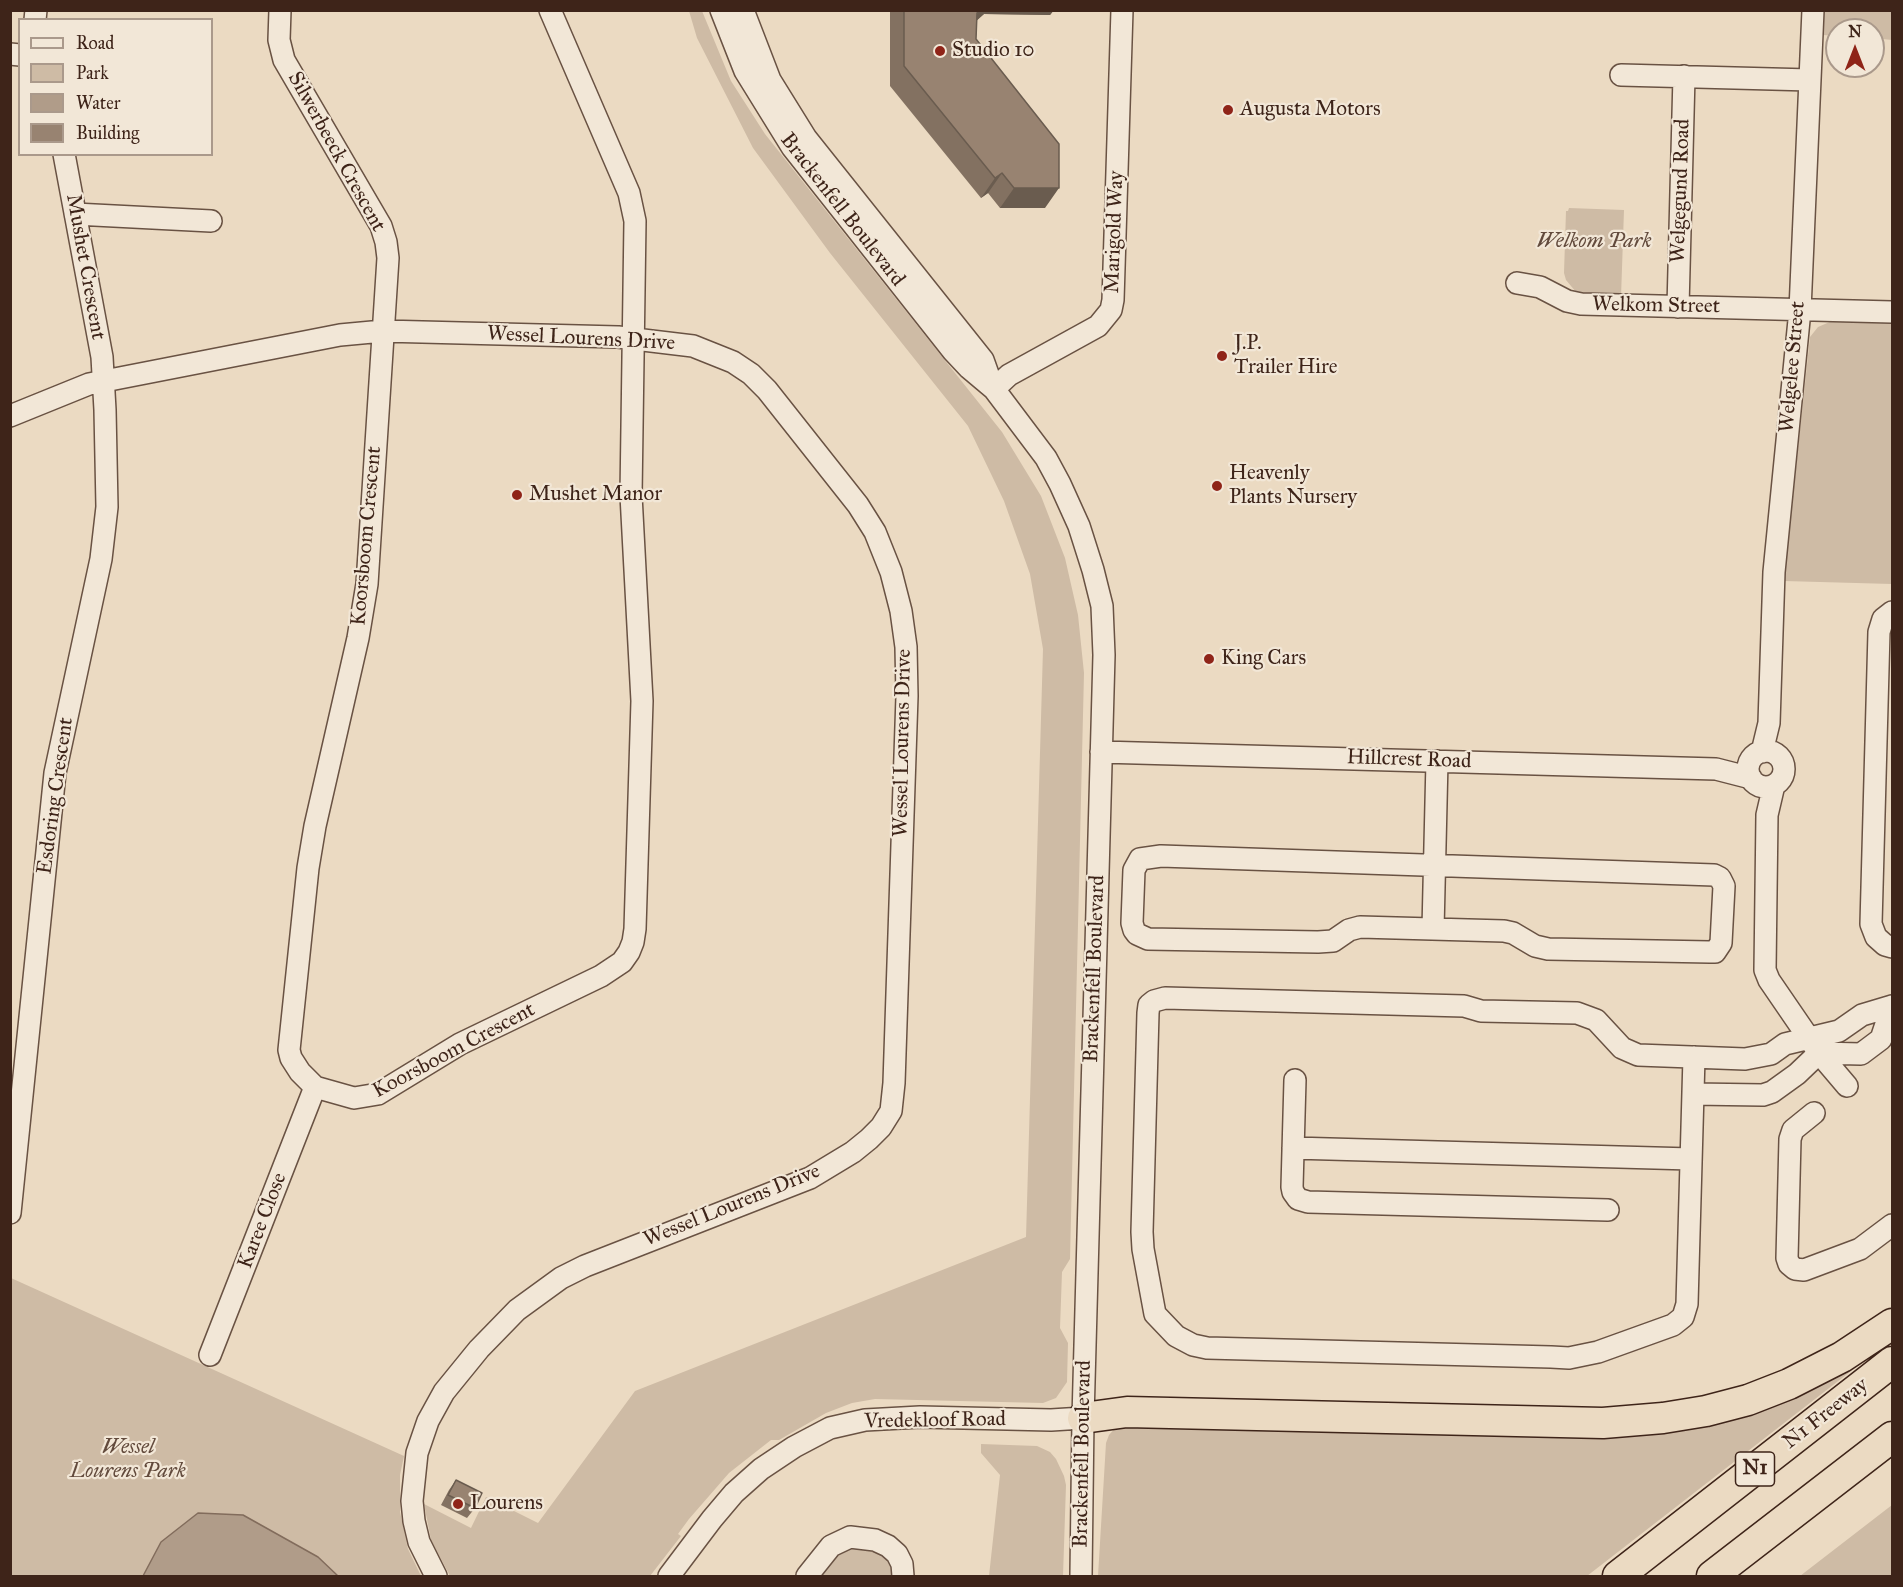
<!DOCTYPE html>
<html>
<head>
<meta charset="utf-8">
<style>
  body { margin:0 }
  #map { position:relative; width:1903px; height:1587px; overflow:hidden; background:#ebdac2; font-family:"IM FELL Great Primer",serif }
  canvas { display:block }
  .frame { position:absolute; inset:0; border:12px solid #3e2419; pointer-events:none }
  .legend { position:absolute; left:18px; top:18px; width:195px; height:138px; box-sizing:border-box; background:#f2e7d7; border:2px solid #aa998b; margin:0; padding:8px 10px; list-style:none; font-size:18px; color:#3e2419 }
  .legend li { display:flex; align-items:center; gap:12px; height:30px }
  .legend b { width:30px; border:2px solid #aa998b }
  .north { position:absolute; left:1825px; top:18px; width:60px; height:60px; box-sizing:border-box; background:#f2e7d7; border:2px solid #aa998b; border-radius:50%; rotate:0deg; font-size:16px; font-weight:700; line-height:24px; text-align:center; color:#3e2419 }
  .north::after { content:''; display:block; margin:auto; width:21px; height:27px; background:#8f2418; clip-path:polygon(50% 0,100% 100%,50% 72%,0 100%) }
</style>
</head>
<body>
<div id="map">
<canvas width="1903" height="1587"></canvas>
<div class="frame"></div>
<ul class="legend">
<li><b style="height:8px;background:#f2e7d7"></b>Road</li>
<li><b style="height:16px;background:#cebba5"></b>Park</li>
<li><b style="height:16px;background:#b09c89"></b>Water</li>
<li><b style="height:16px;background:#988371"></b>Building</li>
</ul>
<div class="north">N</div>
</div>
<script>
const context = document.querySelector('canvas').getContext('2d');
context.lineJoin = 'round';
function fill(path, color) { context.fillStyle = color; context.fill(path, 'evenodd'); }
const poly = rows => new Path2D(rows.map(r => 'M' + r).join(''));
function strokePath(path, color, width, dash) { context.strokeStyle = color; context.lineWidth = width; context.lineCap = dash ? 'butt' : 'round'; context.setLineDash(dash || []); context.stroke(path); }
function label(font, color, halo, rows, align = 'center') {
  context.font = font + ' "IM FELL Great Primer",serif'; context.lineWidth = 4.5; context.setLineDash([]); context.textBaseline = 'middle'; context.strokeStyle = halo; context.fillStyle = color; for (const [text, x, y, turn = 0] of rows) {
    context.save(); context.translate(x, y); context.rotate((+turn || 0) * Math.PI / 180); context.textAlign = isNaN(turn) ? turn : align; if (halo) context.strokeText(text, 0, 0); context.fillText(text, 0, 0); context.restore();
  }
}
fill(poly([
  [689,11,702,11,731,81,765,134,1002,432,1041,496,1065,558,1078,615,1084,673,1070,1259,1062,1272,1060,1328,1068,1343,1067,1382,1056,1398,1043,1403,875,1399,852,1403,826,1413,779,1440,771,1440,729,1473,689,1519,678,1534,681,1536,650,1576,450,1576,431,1540,424,1504,471,1528,486,1497,538,1523,635,1391,1026,1237,1043,649,1030,574,1004,501,968,426,830,253,753,148,697,38],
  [1824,11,1892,11,1892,40,1873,38,1873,30,1837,30,1837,36,1823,35],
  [1569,208,1624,210,1621,297,1583,295,1576,292,1566,280,1564,273,1566,211,1568,211],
  [1892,319,1892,584,1784,581,1810,337,1818,327,1832,321],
  [11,1278,404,1456,400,1475,400,1512,408,1549,421,1576,11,1576],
  [1873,1354,1587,1576,1098,1576,1106,1443,1109,1435,1118,1425,1602,1431],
  [981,1444,1037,1446,1050,1452,1056,1459,1064,1476,1066,1485,1063,1576,989,1576,1000,1475,981,1453],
  [1892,1505,1892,1576,1800,1576],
  [850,1547,874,1548,892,1563,895,1576,818,1576,835,1554]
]), '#cebba5');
const water = poly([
  [198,1513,243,1515,318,1557,338,1576,143,1576,161,1542,198,1513]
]);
fill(water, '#b09c89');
strokePath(water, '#826c5c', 1.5);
const minor = poly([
  [280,10,279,40,284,60,381,226,386,242,388,258,367,584,358,638,315,826,308,868,289,1050,291,1058,300,1072,315,1087,354,1098,378,1094,460,1044,601,976,622,962,629,952,633,942,635,929,642,701,631,495,635,221,629,193,550,10],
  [721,10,745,71,792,147,953,351,969,368,994,389,1046,458,1060,484,1079,526,1093,570,1102,606,1104,655,1083,1418,1081,1576],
  [743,10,770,80,806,138,983,360,993,388],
  [35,20,36,10],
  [10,54,20,55],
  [1621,75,1810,80],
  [75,214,211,221],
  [1517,283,1540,287,1567,301,1581,304,1892,312],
  [1678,307,1684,76],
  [994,389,1009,375,1098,326,1111,310,1113,300,1122,10],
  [10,416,89,384,340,335,383,331,618,337,693,346,733,362,751,374,767,390,858,505,875,532,891,572,901,611,906,647,907,696,894,1083,891,1111,881,1127,869,1139,853,1152,810,1178,585,1266,561,1278,517,1310,479,1349,444,1392,428,1421,417,1453,412,1501,414,1521,419,1542,436,1576],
  [1892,612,1883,619,1879,632,1871,924,1876,937,1885,945,1892,947],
  '1748 769a18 18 0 1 1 36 0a18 18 0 1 1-36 0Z',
  [1101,752,1716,769,1751,778],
  [1762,752,1769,723,1774,572,1800,310,1813,10],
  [1774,785,1767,815,1765,970,1769,980,1819,1053,1847,1086],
  [1161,856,1714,875,1720,878,1724,886,1721,943,1715,952,1710,952,1548,949,1535,946,1513,933,1504,931,1360,927,1349,930,1333,941,1318,942,1148,939,1137,934,1134,930,1132,923,1134,870,1140,859,1161,856],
  [1433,929,1437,761],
  [1694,1057,1687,1304,1683,1317,1673,1325,1598,1352,1569,1358,1551,1357,1207,1348,1193,1345,1176,1336,1155,1314,1143,1249,1142,1232,1148,1013,1149,1005,1154,1001,1165,998,1464,1006,1481,1011,1577,1013,1596,1020,1622,1048,1638,1055,1745,1059,1771,1054,1785,1044,1839,1031,1862,1015,1892,1006],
  [1295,1080,1292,1187,1293,1192,1298,1199,1308,1202,1608,1210],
  [1693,1094,1763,1095,1772,1092,1797,1074,1819,1053,1861,1054,1881,1039,1892,1006],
  [1814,1113,1793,1130,1790,1139,1787,1258,1789,1264,1795,1269,1804,1270,1860,1249,1892,1225],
  [1293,1148,1691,1159],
  [10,1213,55,773,101,559,107,507,105,410,102,357,64,154],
  [210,1355,315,1087],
  [669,1576,712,1519,734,1493,761,1469,794,1447,830,1428,865,1420,920,1417,1051,1420,1083,1418],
  [807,1576,831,1546,850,1537,875,1540,888,1546,897,1554,902,1564,903,1576]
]);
const highway = poly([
  [1083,1418,1127,1412,1603,1423,1663,1418,1706,1411,1748,1400,1789,1384,1842,1357,1892,1324],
  [1618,1576,1892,1362],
  [1712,1576,1892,1437]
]);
strokePath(minor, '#695243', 24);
strokePath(highway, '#3e2419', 33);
strokePath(minor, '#f2e7d7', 21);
strokePath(highway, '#ebdac2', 30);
fill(poly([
  [890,10,1054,10,1050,15,984,14,977,20,976,39,1045,208,1000,208,988,193,981,198,890,86],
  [456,1480,475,1508,467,1518,441,1505,449,1490]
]), '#837161');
fill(poly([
  [980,10,1054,10,1050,15,984,14,963,33],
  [1002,173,988,193,981,198,995,178],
  [1014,188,1059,188,1045,208,1000,208]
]), '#6a5c4f');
const building = poly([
  [904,10,980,10,977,13,976,39,1059,144,1059,188,1014,188,1002,173,995,178,904,66,904,10],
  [456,1480,482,1493,475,1508,448,1495,456,1480]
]);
fill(building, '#988371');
strokePath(building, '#6a5c4f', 1.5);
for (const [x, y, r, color] of [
  [940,51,6,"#8f2418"],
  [1228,110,6,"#8f2418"],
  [1222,356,6,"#8f2418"],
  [1217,486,6,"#8f2418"],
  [517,495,6,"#8f2418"],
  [1209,659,6,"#8f2418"],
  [458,1504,6,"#8f2418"]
]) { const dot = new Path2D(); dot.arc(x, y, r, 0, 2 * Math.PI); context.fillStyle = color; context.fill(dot); strokePath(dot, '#f2e7d7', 2); }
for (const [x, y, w] of [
  [1755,1469,39]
]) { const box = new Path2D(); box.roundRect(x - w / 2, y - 17, w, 34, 4.5); context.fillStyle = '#f2e7d7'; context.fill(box); strokePath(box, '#3e2419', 1.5); }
label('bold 20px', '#3e2419', null, [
  ["N1",1755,1469]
]);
label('21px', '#3e2419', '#f2e7d7', [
  ["Studio 10",952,51],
  ["Augusta Motors",1240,110],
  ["J.P.",1234,344],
  ["Trailer Hire",1234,368],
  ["Heavenly",1229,474],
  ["Plants Nursery",1229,498],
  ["Mushet Manor",529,495],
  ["King Cars",1221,659],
  ["Lourens",470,1504]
], 'left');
label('21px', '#3e2419', '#f2e7d7', [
  ["Silwerbeeck Crescent",336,152,61],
  ["Welgegund Road",1681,191,-88],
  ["Brackenfell Boulevard",842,210,52],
  ["Marigold Way",1115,232,-88],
  ["Mushet Crescent",85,267,80],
  ["Welkom Street",1656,306,1],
  ["Wessel Lourens Drive",581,339,3],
  ["Welgelee Street",1793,367,-85],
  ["Koorsboom Crescent",367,536,-85],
  ["Wessel Lourens Drive",903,743,-89],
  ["Hillcrest Road",1409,760,2],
  ["Esdoring Crescent",56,796,-82],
  ["Brackenfell Boulevard",1095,969,-88],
  ["Koorsboom Crescent",454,1051,-28],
  ["Wessel Lourens Drive",732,1206,-22],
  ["Karee Close",263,1221,-69],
  ["N1 Freeway",1826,1414,-38],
  ["Vredekloof Road",935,1421,-1],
  ["Brackenfell Boulevard",1083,1454,-89]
]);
label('italic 21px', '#624a3c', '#f2e7d7', [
  ["Welkom Park",1594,242],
  ["Wessel",128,1448],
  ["Lourens Park",128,1472]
]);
</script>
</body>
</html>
